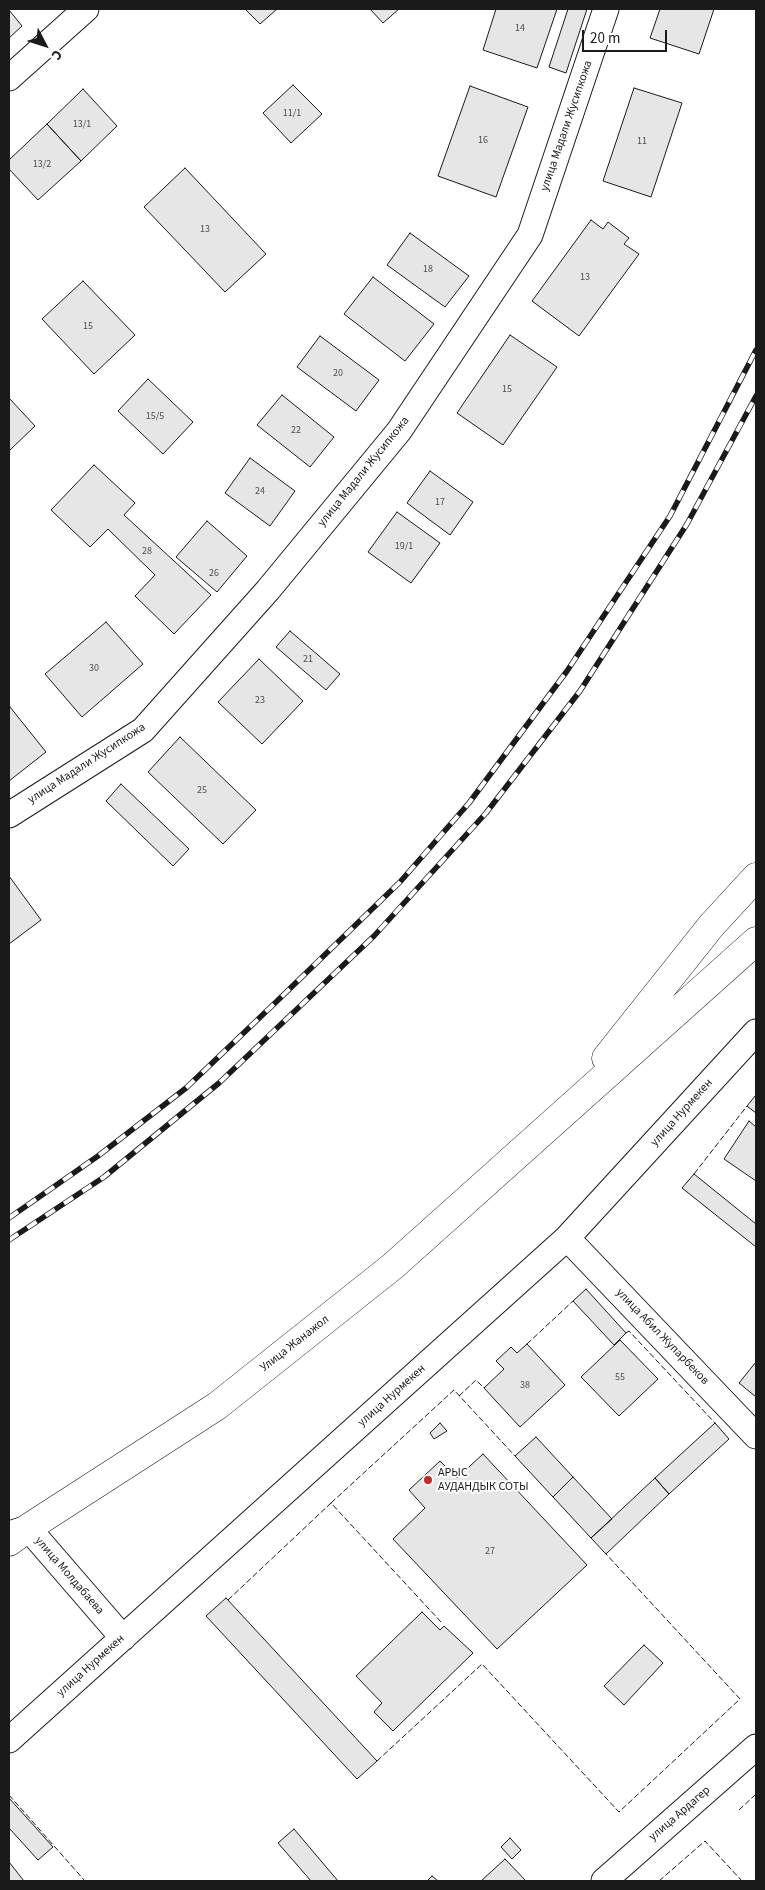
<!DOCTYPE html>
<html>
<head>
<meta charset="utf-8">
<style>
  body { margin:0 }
  #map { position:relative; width:765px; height:1890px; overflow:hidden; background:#fff; font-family:"Source Sans 3",sans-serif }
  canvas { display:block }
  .frame { position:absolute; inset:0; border:10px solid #1a1a1a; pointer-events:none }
  .north { position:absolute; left:20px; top:20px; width:50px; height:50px; -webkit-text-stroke:4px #fff; paint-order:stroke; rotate:130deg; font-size:14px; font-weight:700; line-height:20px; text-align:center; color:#1a1a1a }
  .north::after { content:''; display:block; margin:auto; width:18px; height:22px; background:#1a1a1a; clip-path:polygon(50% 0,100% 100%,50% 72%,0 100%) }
  .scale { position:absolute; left:582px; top:30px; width:85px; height:22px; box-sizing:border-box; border:2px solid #1a1a1a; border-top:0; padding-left:6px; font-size:15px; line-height:18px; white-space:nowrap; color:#1a1a1a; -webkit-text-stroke:4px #fff; paint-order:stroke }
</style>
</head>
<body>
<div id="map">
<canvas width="765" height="1890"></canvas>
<div class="frame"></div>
<div class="north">С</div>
<div class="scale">20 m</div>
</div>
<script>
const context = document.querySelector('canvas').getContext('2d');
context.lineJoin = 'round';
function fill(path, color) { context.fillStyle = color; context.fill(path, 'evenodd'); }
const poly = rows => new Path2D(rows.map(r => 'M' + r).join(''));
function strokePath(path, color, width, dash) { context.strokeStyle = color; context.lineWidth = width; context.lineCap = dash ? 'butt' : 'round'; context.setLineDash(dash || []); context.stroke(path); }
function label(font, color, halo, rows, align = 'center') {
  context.font = font + ' "Source Sans 3",sans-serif'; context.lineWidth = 4; context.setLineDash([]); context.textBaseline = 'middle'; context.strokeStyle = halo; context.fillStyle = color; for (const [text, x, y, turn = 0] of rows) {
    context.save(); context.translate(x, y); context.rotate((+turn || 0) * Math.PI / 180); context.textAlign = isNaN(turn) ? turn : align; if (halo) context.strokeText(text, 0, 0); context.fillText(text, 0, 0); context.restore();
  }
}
const building = poly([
  [245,9,277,9,260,24,245,9],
  [370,9,399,9,383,23,370,9],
  [496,9,557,9,537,68,483,50,496,9],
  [568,9,587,9,566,73,549,67,568,9],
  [660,9,714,9,699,54,650,38,660,9],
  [9,10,22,26,9,38,9,10],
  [293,85,322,114,291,143,263,113,293,85],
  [470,86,528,107,496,197,438,176,470,86],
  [634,88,682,103,651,197,603,181,634,88],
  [83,89,117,126,81,161,47,124,83,89],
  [47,124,81,161,38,200,9,169,9,160,47,124],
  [185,168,266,254,225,292,144,207,185,168],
  [591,220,603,229,608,222,629,238,624,244,639,254,579,336,532,301,591,220],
  [410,233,469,276,445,307,387,265,410,233],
  [373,277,434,324,405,361,344,314,373,277],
  [83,281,135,335,94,374,42,319,83,281],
  [510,335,557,367,503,445,457,413,510,335],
  [320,336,379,380,356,411,297,367,320,336],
  [148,379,193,422,163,454,118,411,148,379],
  [282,395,334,437,310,467,257,425,282,395],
  [9,398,35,426,9,451,9,398],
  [250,458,295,491,270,526,225,493,250,458],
  [94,465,135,503,124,515,211,595,174,634,135,596,155,575,108,529,90,547,51,510,94,465],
  [430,471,473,502,450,535,407,503,430,471],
  [397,512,440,543,411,583,368,552,397,512],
  [207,521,247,556,217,592,176,557,207,521],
  [106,622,143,664,82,717,45,674,106,622],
  [290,631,340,674,326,690,276,647,290,631],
  [259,659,303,701,262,744,218,702,259,659],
  [10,707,46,752,9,781,9,708,10,707],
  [180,737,256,810,223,844,148,772,180,737],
  [121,784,189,849,173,866,106,801,121,784],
  [9,876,41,920,9,944,9,876],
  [756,1095,756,1113,747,1106,756,1095],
  [749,1121,756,1127,756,1181,724,1159,749,1121],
  [694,1174,756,1224,756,1247,682,1188,694,1174],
  [586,1289,626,1333,614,1345,573,1301,586,1289],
  [620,1340,658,1379,619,1416,581,1377,620,1340],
  [527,1344,565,1385,520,1427,484,1388,504,1369,496,1361,511,1347,517,1353,527,1344],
  [756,1362,756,1397,739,1383,756,1362],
  [440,1423,447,1431,434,1439,430,1433,440,1423],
  [715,1423,729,1439,669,1494,655,1478,715,1423],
  [536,1437,573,1477,553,1497,515,1456,536,1437],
  [483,1454,587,1565,497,1649,393,1539,425,1508,409,1490,440,1461,457,1478,483,1454],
  [573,1477,612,1519,591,1538,553,1497,573,1477],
  [655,1478,669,1494,606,1554,591,1538,655,1478],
  [226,1598,377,1761,357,1779,206,1616,226,1598],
  [422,1612,440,1630,444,1626,473,1653,393,1731,374,1712,382,1703,356,1676,422,1612],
  [644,1645,663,1663,624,1705,604,1686,644,1645],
  [9,1798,53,1847,38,1860,9,1828,9,1798],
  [294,1829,338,1881,311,1881,278,1843,294,1829],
  [510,1838,521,1850,512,1859,501,1847,510,1838],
  [505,1859,526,1881,481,1881,505,1859],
  [9,1862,24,1881,9,1881,9,1862],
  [432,1876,438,1881,427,1881,432,1876]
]);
fill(building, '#e6e6e6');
strokePath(building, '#1a1a1a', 1);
const street = poly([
  [9,78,86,9],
  [9,815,143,730,268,590,399,431,530,235,606,9],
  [567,1238,756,1436],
  [9,1534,28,1528,123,1638],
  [9,1740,567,1238,756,1032],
  [604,1881,756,1747]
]);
const primary = poly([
  [606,1058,711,926,756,877],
  [9,1542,28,1528,217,1406,393,1266,756,941]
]);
strokePath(street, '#1a1a1a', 27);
strokePath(primary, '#1a1a1a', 29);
strokePath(street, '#fff', 25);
strokePath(primary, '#fff', 28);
const rail = poly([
  [9,1218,98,1156,186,1088,275,1003,400,882,469,803,567,671,670,516,756,350],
  [9,1240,104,1177,219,1083,374,936,486,813,580,691,687,524,756,396]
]);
strokePath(rail, '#1a1a1a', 5.5);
strokePath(rail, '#fff', 4, [11]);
strokePath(poly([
  [694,1174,747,1106],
  [626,1333,629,1331,715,1423],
  [527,1344,573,1301],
  [459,1396,476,1380,484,1388],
  [331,1503,454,1390,515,1456],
  [228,1600,331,1503,441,1622],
  [377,1761,482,1664,619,1812,740,1699,606,1554],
  [9,1795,85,1881],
  [739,1810,756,1794],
  [659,1881,705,1841,742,1881]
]), '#1a1a1a', 1, [6, 2.5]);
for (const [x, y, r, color] of [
  [428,1480,5,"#c62828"]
]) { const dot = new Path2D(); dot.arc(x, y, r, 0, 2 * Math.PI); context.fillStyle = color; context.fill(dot); strokePath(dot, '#fff', 2); }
label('10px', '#4d4d4d', null, [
  ["14",520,29],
  ["11/1",292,114],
  ["13/1",82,125],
  ["16",483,141],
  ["11",642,142],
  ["13/2",42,165],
  ["13",205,230],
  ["18",428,270],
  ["13",585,278],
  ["15",88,327],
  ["20",338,374],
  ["15",507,390],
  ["15/5",155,417],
  ["22",296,431],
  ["24",260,492],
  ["17",440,503],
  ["19/1",404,547],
  ["28",147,552],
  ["26",214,574],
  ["21",308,660],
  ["30",94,669],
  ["23",260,701],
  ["25",202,791],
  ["55",620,1378],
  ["38",525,1386],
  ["27",490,1552]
]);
label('12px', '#1a1a1a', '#fff', [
  ["улица Мадали Жусипкожа",567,126,-71],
  ["улица Мадали Жусипкожа",364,472,-51],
  ["улица Мадали Жусипкожа",87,764,-33],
  ["улица Нурмекен",682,1113,-48],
  ["улица Абил Жупарбеков",662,1337,46],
  ["Улица Жанажол",295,1344,-38],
  ["улица Нурмекен",392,1396,-42],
  ["улица Молдабаева",69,1576,49],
  ["улица Нурмекен",91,1666,-42],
  ["улица Ардагер",680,1814,-41]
]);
label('12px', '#1a1a1a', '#fff', [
  ["АРЫС",438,1473],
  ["АУДАНДЫК СОТЫ",438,1487]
], 'left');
</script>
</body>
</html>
